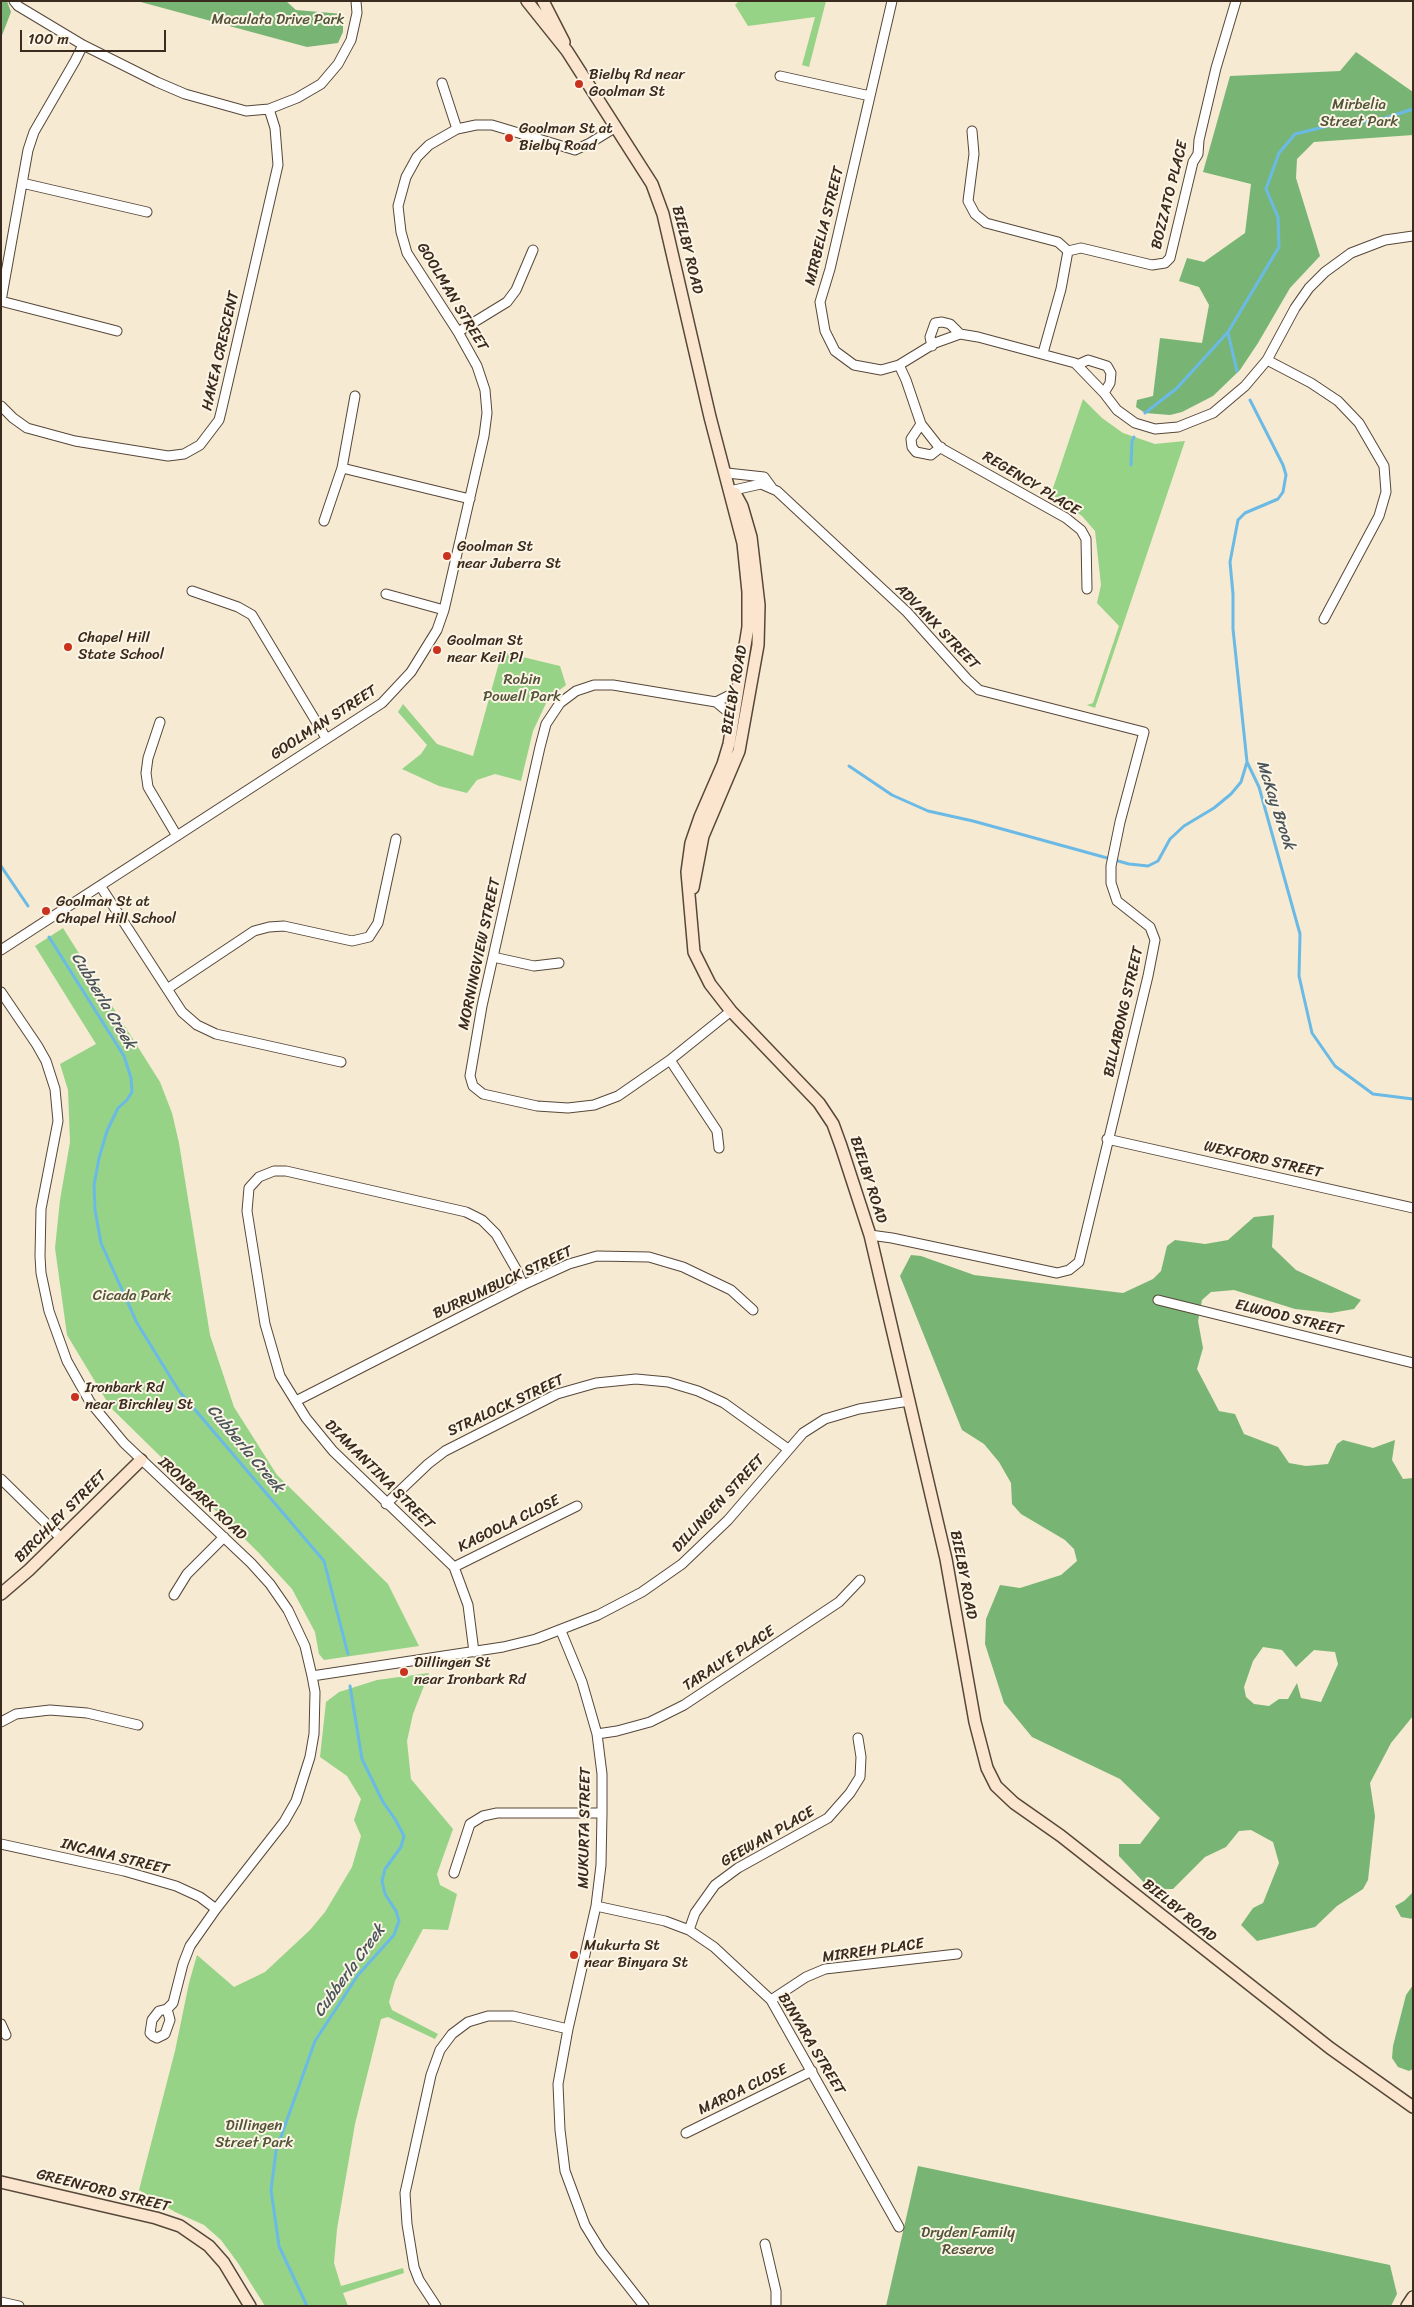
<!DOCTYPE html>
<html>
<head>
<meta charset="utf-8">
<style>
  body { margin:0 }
  #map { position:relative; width:1414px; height:2307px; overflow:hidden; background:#f6ead2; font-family:Sriracha,sans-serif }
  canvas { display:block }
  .frame { position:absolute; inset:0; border:2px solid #3b2a1e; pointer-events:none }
  .scale { position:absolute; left:20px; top:30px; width:146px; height:22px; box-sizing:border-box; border:2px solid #3b2a1e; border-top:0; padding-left:6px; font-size:15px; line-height:18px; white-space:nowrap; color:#3b2a1e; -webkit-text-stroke:4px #fcf5e5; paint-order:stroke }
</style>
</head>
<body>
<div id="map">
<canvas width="1414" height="2307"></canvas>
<div class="frame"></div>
<div class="scale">100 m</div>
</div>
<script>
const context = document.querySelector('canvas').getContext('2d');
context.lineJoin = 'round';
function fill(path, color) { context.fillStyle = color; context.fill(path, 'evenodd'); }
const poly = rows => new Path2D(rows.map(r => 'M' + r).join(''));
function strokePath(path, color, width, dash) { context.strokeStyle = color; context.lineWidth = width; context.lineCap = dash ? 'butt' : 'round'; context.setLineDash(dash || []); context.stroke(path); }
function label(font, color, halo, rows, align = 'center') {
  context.font = font + ' Sriracha,sans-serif'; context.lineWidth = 4; context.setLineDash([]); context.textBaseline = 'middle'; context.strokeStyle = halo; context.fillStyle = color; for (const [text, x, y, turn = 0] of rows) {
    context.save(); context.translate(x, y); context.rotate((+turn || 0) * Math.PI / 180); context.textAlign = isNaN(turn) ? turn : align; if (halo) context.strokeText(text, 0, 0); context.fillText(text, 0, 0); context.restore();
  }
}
fill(poly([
  [739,1,826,1,809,67,802,65,815,17,748,26,735,5],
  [1083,399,1102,418,1123,433,1155,444,1185,441,1095,708,1087,705,1093,703,1119,626,1097,603,1101,585,1095,531,1082,516,1051,494],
  [502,652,560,666,566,685,548,699,533,731,521,781,495,774,477,780,467,793,439,786,402,769,421,754,427,745,398,712,403,704,437,744,473,756],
  [63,928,160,1082,172,1113,179,1143,210,1335,234,1407,277,1475,388,1584,419,1646,324,1660,319,1654,315,1632,292,1589,258,1552,111,1408,67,1335,55,1248,60,1200,70,1142,68,1090,60,1064,96,1044,35,946],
  [429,1673,413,1714,407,1741,411,1779,453,1829,437,1874,440,1885,457,1894,448,1930,423,1929,395,1981,389,2002,392,2010,438,2034,435,2039,388,2017,381,2019,355,2124,337,2229,334,2263,341,2286,403,2268,404,2273,343,2293,348,2306,265,2306,238,2263,221,2240,204,2225,175,2212,139,2190,175,2051,189,1983,197,1955,234,1987,265,1972,310,1930,325,1912,352,1867,361,1836,354,1820,361,1799,347,1776,320,1757,326,1702,339,1692,377,1680]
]), '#96d387');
fill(poly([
  [1,1,7,1,11,12,1,38],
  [137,1,286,1,296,10,343,14,343,32,338,43,307,47],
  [1356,52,1413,92,1413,135,1314,142,1297,159,1296,178,1320,256,1290,288,1258,343,1240,370,1213,396,1182,412,1170,415,1145,413,1136,407,1137,400,1153,396,1160,338,1202,343,1209,305,1199,287,1179,281,1187,258,1204,262,1245,233,1251,184,1203,172,1230,76,1340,71],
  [1274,1215,1272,1247,1296,1270,1361,1300,1354,1309,1331,1313,1295,1309,1234,1290,1211,1292,1202,1300,1198,1321,1203,1348,1197,1369,1219,1411,1235,1414,1244,1434,1278,1447,1289,1463,1306,1466,1328,1464,1337,1444,1343,1440,1373,1448,1395,1440,1392,1460,1403,1479,1413,1478,1413,1716,1391,1743,1370,1783,1375,1816,1368,1880,1363,1889,1337,1906,1315,1927,1257,1941,1241,1925,1253,1908,1263,1903,1279,1863,1273,1842,1251,1830,1239,1831,1226,1847,1205,1857,1173,1889,1150,1889,1119,1856,1119,1844,1140,1844,1160,1818,1120,1779,1032,1737,1004,1703,985,1644,986,1619,1000,1585,1020,1588,1061,1575,1077,1561,1074,1549,1065,1540,1021,1514,1012,1504,1011,1483,999,1462,984,1444,962,1430,900,1276,911,1255,921,1256,974,1275,1123,1293,1153,1279,1161,1271,1167,1246,1175,1240,1205,1244,1228,1240,1254,1217],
  [1263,1647,1282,1650,1296,1667,1314,1650,1335,1652,1338,1664,1321,1702,1301,1698,1297,1683,1288,1699,1279,1699,1269,1706,1254,1704,1246,1697,1244,1687,1253,1661],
  [1413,1892,1413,1919,1401,1917,1395,1906,1404,1901],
  [1413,1985,1413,2069,1409,2071,1398,2067,1392,2058,1393,2046,1406,1995],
  [918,2166,1390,2265,1397,2294,1391,2306,886,2306]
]), '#78b574');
strokePath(poly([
  [1228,333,1237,371],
  [1250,400,1283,465,1286,475,1283,492,1278,499,1245,513,1238,520,1230,562,1233,594,1233,629,1247,762,1259,787,1300,934,1299,976,1312,1033,1335,1066,1373,1094,1413,1099],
  [1145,413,1177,388,1228,332,1279,247,1278,217,1266,189,1279,153,1295,134,1332,125,1379,120,1413,109],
  [1131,465,1132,441,1134,437],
  [849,766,892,795,928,811,973,821,1129,864,1148,866,1158,861,1170,839,1184,826,1214,808,1231,794,1241,782,1247,762],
  [1,866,28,906],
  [49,937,124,1056,131,1078,132,1092,127,1100,118,1108,107,1131,99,1158,94,1185,95,1210,101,1243,137,1323,179,1391,324,1561,348,1654],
  [307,2306,279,2246,271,2190,276,2151,315,2041,358,1975,394,1935,399,1921,396,1911,385,1894,382,1881,385,1869,401,1847,404,1836,395,1819,383,1802,362,1759,350,1686]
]), '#6bbae6', 3);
const street = poly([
  [14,1,18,6,83,45,157,82,185,94,246,111,269,109,297,98,321,84,338,64,351,40,357,13,356,1],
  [892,1,830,269,820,302,825,331,835,351,854,365,881,370,899,365,935,343,960,334,978,337,1075,363,1104,393,1117,410,1135,423,1155,429,1178,427,1213,413,1245,386,1267,360,1295,308,1309,288,1325,272,1351,253,1385,240,1413,236],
  [780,76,870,96],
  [442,83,457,129],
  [972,131,974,154,968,201,975,214,986,223,1058,242,1068,251,1081,248,1152,265,1165,263,1170,258,1193,162,1198,154,1199,140,1216,68,1236,1],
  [22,183,147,212],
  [1,301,28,150,34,132,75,61,83,45],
  [1,301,117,331],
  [458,332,507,302,516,290,533,250],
  [932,346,930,337,935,323,942,322,950,324,960,334],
  [1043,353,1061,289,1068,251],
  [1267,360,1311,383,1338,401,1359,423,1384,466,1386,492,1379,516,1324,619],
  [899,365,906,380,921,424,939,447,1066,518,1081,530,1086,539,1087,589],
  [1077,365,1088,360,1107,366,1111,373,1110,383,1104,393],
  [1,406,13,418,27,428,75,441,168,456,184,454,200,445,219,420,222,408,278,165,275,128,269,109],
  [921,424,911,439,912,447,916,452,931,455,941,447],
  [342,468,470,499],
  [727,473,764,477,772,488],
  [734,490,761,484,777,491,907,612,967,679,979,690,1144,732,1120,822,1111,866,1111,883,1117,901,1150,927,1155,940,1148,976,1079,1262,1069,1270,1057,1273,892,1238,870,1235],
  [324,521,342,468,355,396],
  [192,591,238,607,252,615,326,738],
  [386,594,444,610],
  [716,702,738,691],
  [160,722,148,758,146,773,148,787,177,836],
  [101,887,182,1012,197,1025,216,1034,341,1062],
  [1,950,382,703,411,672,437,630,444,610,484,436,487,413,485,390,477,366,458,332,407,253,401,232,398,206,406,177,417,157,429,145,457,129,476,125,492,125,575,150,590,143,616,127],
  [493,957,534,966,559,963],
  [167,989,254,931,269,927,284,926,352,941,369,937,378,923,396,839],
  [1,992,37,1045,46,1061,55,1089,58,1121,41,1209,40,1256,41,1273,49,1311,67,1361,90,1402,124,1443,251,1563,270,1584,288,1610,305,1646,312,1676,315,1692,314,1734,310,1757,296,1801,284,1822,216,1909,190,1946,183,1964,173,2003,167,2009,159,2011,152,2020,150,2033,153,2036,157,2038,165,2034,170,2020,167,2009],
  [731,1011,670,1060,618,1096,594,1105,568,1108,537,1106,483,1094,473,1086,470,1076,482,1006,540,747,546,724,560,703,576,691,594,685,613,685,716,702,733,716],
  [670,1060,717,1131,719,1148],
  [1107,1139,1413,1208],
  [1158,1300,1413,1363],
  [296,1401,523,1285,569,1264,597,1256,649,1257,683,1267,731,1290,753,1310],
  [1,1479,61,1538],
  [386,1504,428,1464,445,1451,557,1394,596,1383,636,1379,668,1382,698,1391,724,1403,788,1449],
  [454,1567,577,1506],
  [174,1595,187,1574,224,1537],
  [561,1631,582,1682,597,1734,602,1774,602,1813,601,1865,596,1906,568,2029,558,2084,560,2130,565,2171,585,2225,601,2251,644,2306],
  [474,1652,468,1605,454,1567,333,1451,306,1418,280,1376,265,1324,247,1211,249,1188,259,1177,274,1171,286,1171,466,1212,482,1220,496,1234,516,1269,523,1285],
  [312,1676,503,1647,536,1639,598,1615,642,1592,682,1564,728,1520,803,1433,825,1419,859,1409,909,1401],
  [1,1722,16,1714,50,1710,87,1713,138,1725],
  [597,1734,617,1731,650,1722,684,1705,839,1602,860,1580],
  [1,1844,124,1871,176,1886,200,1897,216,1909],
  [454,1873,470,1824,483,1816,497,1813,602,1813],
  [596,1906,665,1921,689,1930,714,1947,771,2000,899,2227],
  [689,1930,695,1913,715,1885,738,1868,828,1818,850,1793,860,1777,861,1757,858,1738],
  [771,2000,806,1977,825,1969,957,1954],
  [1,2024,6,2035],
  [686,2133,812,2071],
  [765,2244,776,2291,776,2306],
  [1,2302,19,2306],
  [436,2306,419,2280,414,2267,407,2224,405,2193,431,2075,440,2050,452,2034,468,2022,488,2016,513,2016,568,2029]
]);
const secondary = poly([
  [527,1,567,51,652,184,663,214,710,417,743,543,748,592,748,627,729,744,723,764,700,817,691,843,687,872,694,952,710,984,731,1011,819,1103,833,1124,841,1146,870,1235,909,1401,946,1559,975,1722,987,1768,996,1786,1014,1803,1061,1836,1330,2048,1413,2107],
  [543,1,564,42],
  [693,888,703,836,739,751,758,645,759,605,751,537,742,506,735,493],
  [1,1594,29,1570,141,1460],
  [1,2182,156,2218,180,2226,209,2246,224,2263,250,2306],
  [1407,2306,1413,2297]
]);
strokePath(street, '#574739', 11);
strokePath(secondary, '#574739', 14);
strokePath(street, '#fff', 9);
strokePath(secondary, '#fbe5cf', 11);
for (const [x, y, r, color] of [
  [579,84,5,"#c8321e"],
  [509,138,5,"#c8321e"],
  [447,556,5,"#c8321e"],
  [68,647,5,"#c8321e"],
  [437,650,5,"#c8321e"],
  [46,911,5,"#c8321e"],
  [75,1397,5,"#c8321e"],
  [404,1672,5,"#c8321e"],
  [574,1955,5,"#c8321e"]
]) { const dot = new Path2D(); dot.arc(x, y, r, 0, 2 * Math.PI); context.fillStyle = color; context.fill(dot); strokePath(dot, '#fcf5e5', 2); }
label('15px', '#525438', '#fcf5e5', [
  ["Maculata Drive Park",278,20],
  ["Mirbelia",1359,105],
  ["Street Park",1359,122],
  ["Robin",522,680],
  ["Powell Park",522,697],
  ["Cicada Park",132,1296],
  ["Dillingen",254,2126],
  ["Street Park",254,2143],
  ["Dryden Family",968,2233],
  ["Reserve",968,2250]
]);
label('15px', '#3b2a1e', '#fcf5e5', [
  ["Bielby Rd near",589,75],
  ["Goolman St",589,92],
  ["Goolman St at",519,129],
  ["Bielby Road",519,146],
  ["Goolman St",457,547],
  ["near Juberra St",457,564],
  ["Chapel Hill",78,638],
  ["State School",78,655],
  ["Goolman St",447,641],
  ["near Keil Pl",447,658],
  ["Goolman St at",56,902],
  ["Chapel Hill School",56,919],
  ["Ironbark Rd",85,1388],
  ["near Birchley St",85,1405],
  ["Dillingen St",414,1663],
  ["near Ironbark Rd",414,1680],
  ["Mukurta St",584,1946],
  ["near Binyara St",584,1963]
], 'left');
label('15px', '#3b2a1e', '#fcf5e5', [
  ["BOZZATO PLACE",1170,195,-76],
  ["MIRBELIA STREET",825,226,-76],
  ["BIELBY ROAD",687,250,76],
  ["GOOLMAN STREET",452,297,59],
  ["HAKEA CRESCENT",221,351,-77],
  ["REGENCY PLACE",1031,484,31],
  ["ADVANX STREET",937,627,46],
  ["BIELBY ROAD",735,690,-80],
  ["GOOLMAN STREET",324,723,-33],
  ["MORNINGVIEW STREET",480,954,-78],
  ["BILLABONG STREET",1124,1012,-77],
  ["WEXFORD STREET",1263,1160,13],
  ["BIELBY ROAD",868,1180,72],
  ["BURRUMBUCK STREET",503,1283,-25],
  ["ELWOOD STREET",1289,1318,14],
  ["STRALOCK STREET",506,1406,-25],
  ["DIAMANTINA STREET",379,1475,45],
  ["IRONBARK ROAD",202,1499,43],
  ["DILLINGEN STREET",719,1504,-47],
  ["BIRCHLEY STREET",61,1517,-45],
  ["KAGOOLA CLOSE",509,1524,-26],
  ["BIELBY ROAD",963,1575,79],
  ["TARALYE PLACE",729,1659,-33],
  ["MUKURTA STREET",585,1828,-89],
  ["GEEWAN PLACE",768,1837,-30],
  ["INCANA STREET",115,1857,14],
  ["BIELBY ROAD",1179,1911,39],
  ["MIRREH PLACE",873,1951,-8],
  ["BINYARA STREET",811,2044,59],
  ["MAROA CLOSE",743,2090,-26],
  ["GREENFORD STREET",103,2191,14]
]);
label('italic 16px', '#49555a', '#fcf5e5', [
  ["McKay Brook",1275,805,72],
  ["Cubberla Creek",103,1001,59],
  ["Cubberla Creek",245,1449,50],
  ["Cubberla Creek",350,1971,-54]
]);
</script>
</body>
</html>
